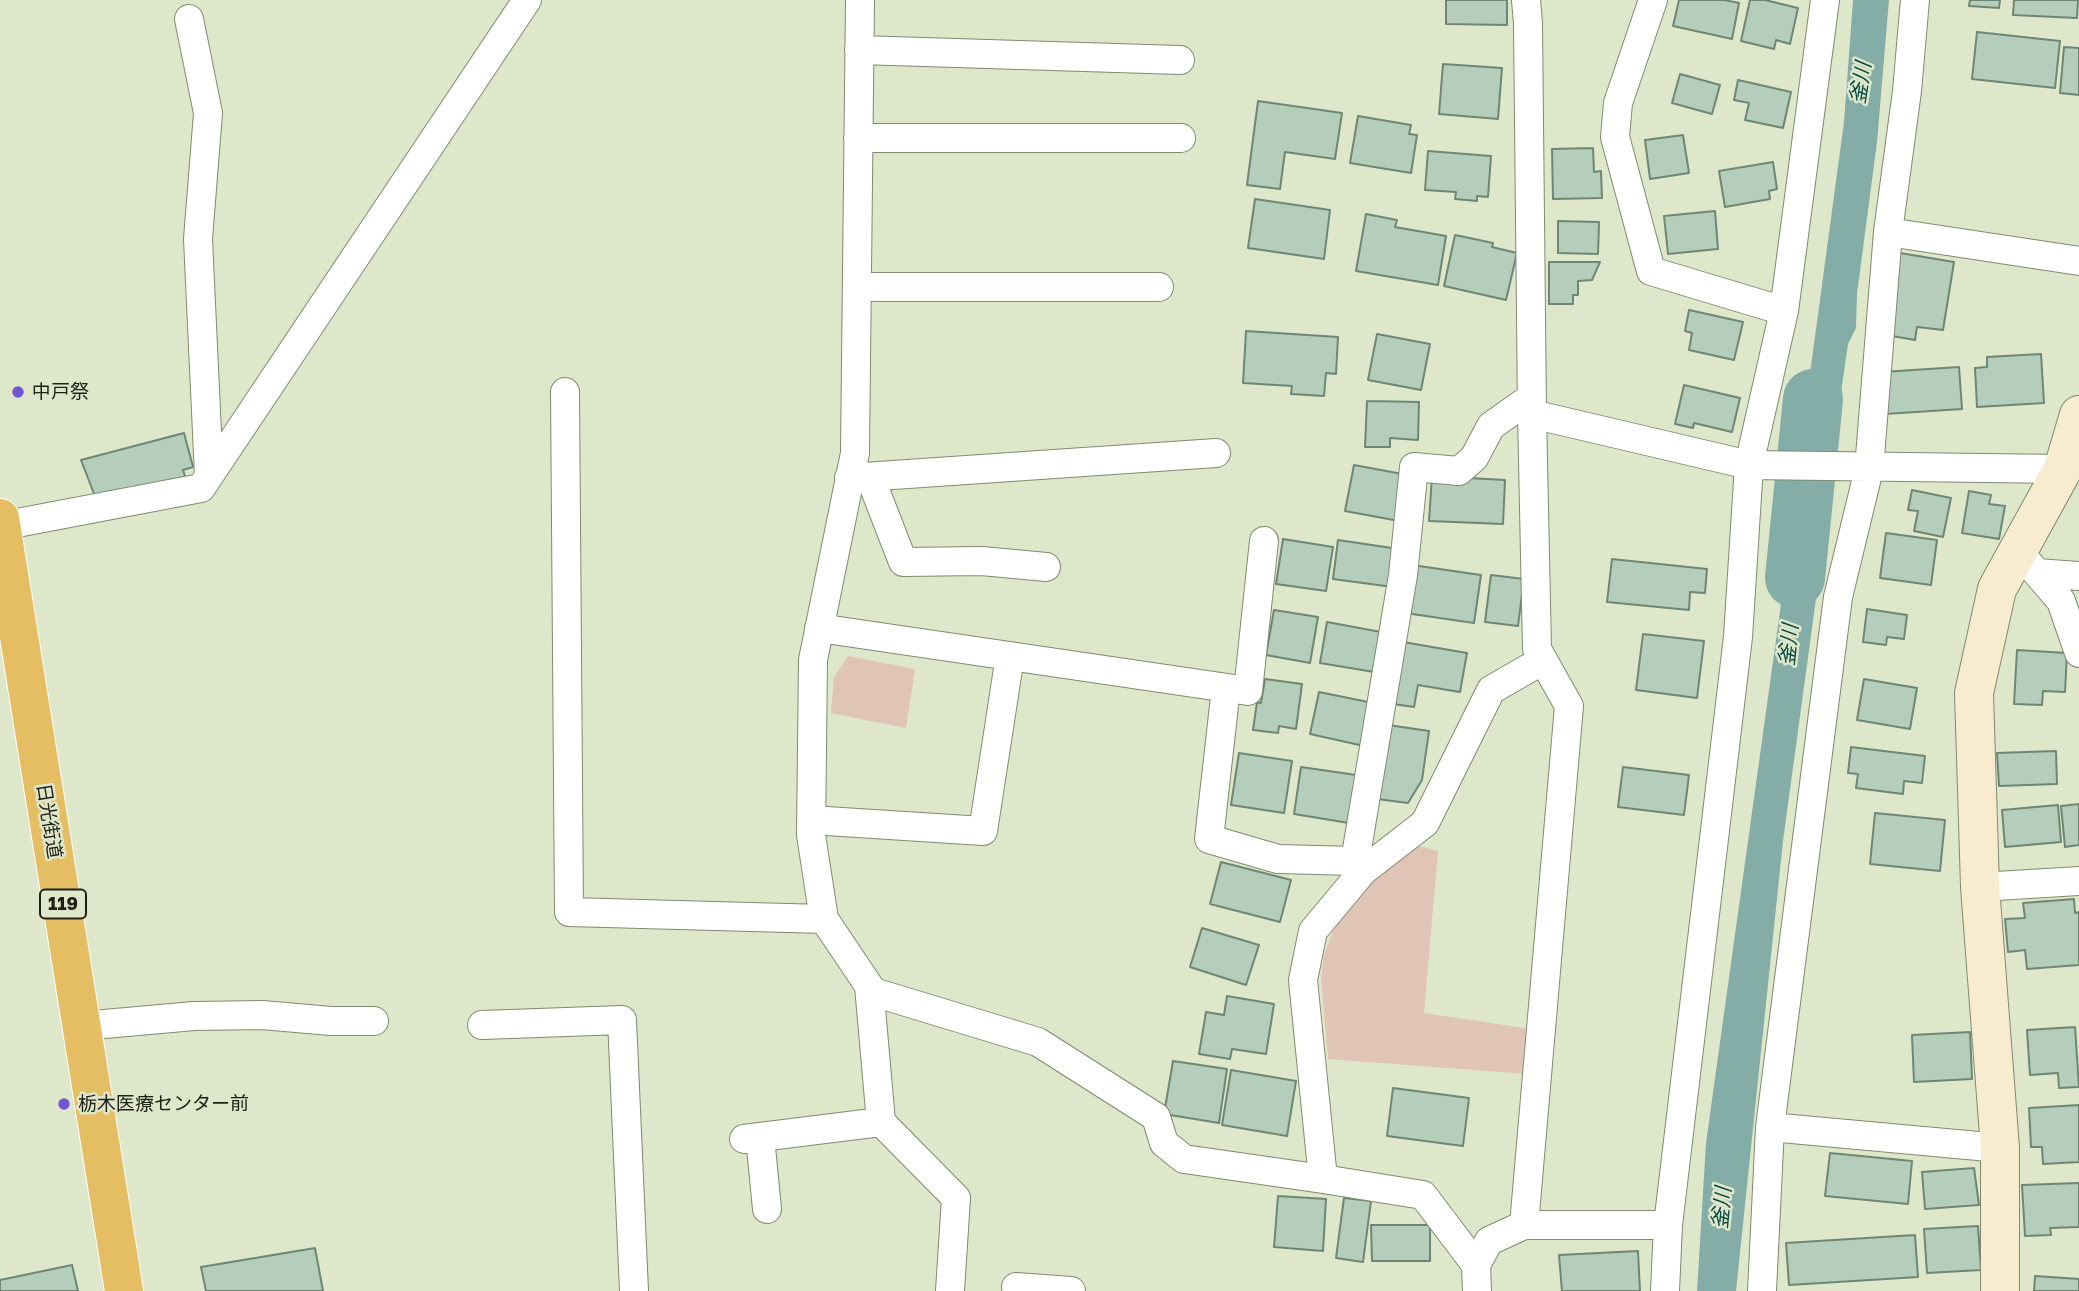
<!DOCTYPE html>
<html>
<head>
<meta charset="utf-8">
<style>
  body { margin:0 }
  canvas { display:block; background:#dfe7ca }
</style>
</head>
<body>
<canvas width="2079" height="1291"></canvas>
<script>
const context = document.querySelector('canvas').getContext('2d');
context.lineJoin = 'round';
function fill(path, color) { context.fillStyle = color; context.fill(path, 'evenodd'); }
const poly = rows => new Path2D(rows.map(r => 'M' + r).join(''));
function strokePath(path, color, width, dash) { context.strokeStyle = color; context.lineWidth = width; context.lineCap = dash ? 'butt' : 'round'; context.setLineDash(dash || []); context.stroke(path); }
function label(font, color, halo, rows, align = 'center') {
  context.font = font + ' "Golos Text","Noto Sans JP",sans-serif'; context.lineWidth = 5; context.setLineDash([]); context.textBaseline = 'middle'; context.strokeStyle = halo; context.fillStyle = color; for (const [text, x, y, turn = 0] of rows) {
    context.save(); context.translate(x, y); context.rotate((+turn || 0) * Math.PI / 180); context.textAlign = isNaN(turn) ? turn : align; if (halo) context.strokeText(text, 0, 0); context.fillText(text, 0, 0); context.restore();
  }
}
fill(poly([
  [848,656,915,669,906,728,831,713,834,677],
  [1415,845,1438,851,1424,1013,1531,1029,1527,1074,1328,1059,1321,980,1324,955,1337,920,1365,885]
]), '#e0c5b6');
fill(poly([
  [1853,0,1889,0,1877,142,1857,294,1856,328,1848,344,1832,455,1799,455,1844,122],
  [1796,496,1830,496,1783,841,1736,1291,1697,1291,1706,1143]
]), '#84ada8');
strokePath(poly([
  [1795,578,1813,399]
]), '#84ada8', 60);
const building = poly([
  [1446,0,1507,0,1507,25,1446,24,1446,0],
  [1679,0,1724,0,1739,3,1732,39,1673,26,1679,0],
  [1750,0,1765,0,1798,8,1790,44,1776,40,1774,49,1741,41,1750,0],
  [1970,0,2000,0,1999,8,1969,6,1970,0],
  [2014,0,2078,0,2077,18,2013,15,2014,0],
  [1977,32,2060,41,2055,88,1972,79,1977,32],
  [2064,47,2079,48,2079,95,2060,93,2064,47],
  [1443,64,1502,68,1498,119,1439,114,1443,64],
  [1680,74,1720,85,1712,114,1672,103,1680,74],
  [1738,80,1791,92,1783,128,1745,120,1749,103,1734,100,1738,80],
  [1258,101,1342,113,1335,159,1285,152,1280,189,1247,185,1258,101],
  [1358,116,1411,125,1409,134,1417,135,1411,173,1350,163,1358,116],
  [1683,135,1689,173,1650,179,1645,140,1683,135],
  [1593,148,1594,172,1601,171,1602,198,1553,199,1552,149,1593,148],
  [1428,151,1491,156,1488,197,1477,196,1477,201,1455,199,1456,192,1425,190,1428,151],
  [1773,162,1777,189,1769,191,1770,199,1725,207,1719,171,1773,162],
  [1255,199,1330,210,1324,259,1248,248,1255,199],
  [1715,211,1718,249,1668,254,1664,216,1715,211],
  [1366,214,1397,220,1395,227,1446,236,1438,285,1356,271,1366,214],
  [1558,221,1599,222,1598,254,1558,253,1558,221],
  [1455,235,1493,243,1492,247,1517,253,1506,300,1444,286,1455,235],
  [1894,252,1954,262,1943,330,1917,327,1915,340,1881,334,1894,252],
  [1549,262,1600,262,1592,280,1578,281,1578,295,1573,295,1573,304,1549,304,1549,262],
  [1689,310,1743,322,1734,360,1689,350,1692,333,1685,331,1689,310],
  [1246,331,1338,337,1336,374,1326,373,1324,396,1291,394,1292,386,1243,383,1246,331],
  [1377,334,1430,344,1421,390,1368,380,1377,334],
  [2041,354,2044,403,1977,407,1975,368,1987,367,1987,357,2041,354],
  [1959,367,1962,409,1885,414,1882,372,1959,367],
  [1684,385,1740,398,1732,432,1694,423,1693,428,1675,424,1684,385],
  [1367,401,1419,402,1418,440,1390,438,1390,447,1365,447,1367,401],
  [184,433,193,467,183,470,186,479,96,499,81,460,184,433],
  [1354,465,1408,475,1399,521,1345,511,1354,465],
  [1432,476,1505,480,1503,524,1429,521,1432,476],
  [1912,490,1951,498,1943,537,1914,531,1918,511,1908,510,1912,490],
  [1969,491,1991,495,1989,504,2005,506,1999,539,1962,533,1969,491],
  [1886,533,1937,540,1931,585,1880,578,1886,533],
  [1283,539,1333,547,1326,591,1276,584,1283,539],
  [1338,540,1399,549,1393,587,1333,579,1338,540],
  [1612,559,1707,569,1705,593,1690,592,1689,610,1607,602,1612,559],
  [1412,565,1481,575,1474,623,1405,613,1412,565],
  [1491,575,1524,579,1518,626,1485,622,1491,575],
  [1867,609,1907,615,1904,639,1887,637,1886,645,1863,642,1867,609],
  [1274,610,1318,617,1310,663,1266,655,1274,610],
  [1327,622,1381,632,1374,672,1320,663,1327,622],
  [1643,634,1704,641,1697,698,1636,690,1643,634],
  [1403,642,1467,653,1460,692,1418,685,1414,707,1393,704,1403,642],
  [2017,650,2067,653,2065,692,2043,691,2042,705,2014,704,2017,650],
  [1265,679,1302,684,1296,729,1279,726,1278,733,1253,730,1257,702,1261,703,1265,679],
  [1864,679,1917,688,1910,729,1857,720,1864,679],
  [1319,692,1373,703,1364,746,1310,734,1319,692],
  [1388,725,1429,731,1422,780,1408,803,1377,799,1388,725],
  [1851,747,1925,756,1922,783,1904,781,1903,794,1856,788,1858,774,1848,773,1851,747],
  [2056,751,2057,784,1999,786,1997,753,2056,751],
  [1239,753,1292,761,1284,813,1231,805,1239,753],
  [1301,767,1363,776,1355,824,1294,814,1301,767],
  [1623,767,1689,775,1684,815,1618,807,1623,767],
  [2079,804,2079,845,2065,847,2061,806,2079,804],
  [2058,805,2061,842,2005,847,2002,810,2058,805],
  [1875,813,1945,820,1940,871,1870,864,1875,813],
  [1221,862,1291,880,1280,922,1210,904,1221,862],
  [2074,899,2075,913,2079,912,2079,965,2027,969,2025,950,2008,952,2005,919,2025,918,2023,903,2074,899],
  [1202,928,1259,945,1246,985,1190,967,1202,928],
  [1227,996,1274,1004,1266,1054,1232,1049,1230,1059,1199,1054,1206,1012,1224,1015,1227,996],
  [2075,1027,2079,1087,2059,1088,2058,1073,2030,1075,2027,1030,2075,1027],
  [1970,1032,1972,1079,1914,1082,1912,1035,1970,1032],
  [1173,1061,1227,1069,1219,1123,1164,1114,1173,1061],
  [1231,1070,1296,1081,1287,1136,1222,1125,1231,1070],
  [1393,1088,1469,1098,1463,1146,1387,1136,1393,1088],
  [2079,1105,2079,1162,2043,1164,2042,1147,2031,1147,2029,1108,2079,1105],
  [1830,1153,1912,1161,1908,1204,1825,1196,1830,1153],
  [1974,1168,1979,1205,1925,1209,1922,1172,1974,1168],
  [2079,1183,2079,1227,2050,1228,2051,1235,2025,1236,2022,1185,2079,1183],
  [1278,1196,1326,1199,1323,1251,1274,1247,1278,1196],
  [1344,1198,1371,1201,1363,1262,1336,1258,1344,1198],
  [1371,1225,1430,1225,1430,1261,1372,1261,1371,1225],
  [1978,1226,1981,1270,1927,1273,1924,1229,1978,1226],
  [1915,1235,1918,1277,1789,1285,1786,1243,1915,1235],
  [315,1248,323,1291,206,1291,201,1267,315,1248],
  [1638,1251,1640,1291,1562,1291,1559,1255,1638,1251],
  [72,1265,78,1291,0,1291,0,1280,72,1265],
  [2035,1276,2079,1279,2079,1291,2034,1291,2035,1276]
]);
fill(building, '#b4cebb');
strokePath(building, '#6e8775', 2);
const street = poly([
  [860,0,855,453,813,660,811,835,824,919,869,986,881,1122,956,1198,950,1291],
  [1526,0,1528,23,1532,414,1537,649,1569,706,1524,1225,1668,1225],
  [1653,0,1618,103,1615,137,1651,271,1784,311],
  [1915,0,1907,91,1888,232,2079,261],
  [189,19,208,113,198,239,209,476],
  [859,50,1180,60],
  [858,138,1181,138],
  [857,287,1159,287],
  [565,392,569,912,824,919],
  [1532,414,1749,465,2063,469],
  [870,477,903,562,982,561,1046,567],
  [849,478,1216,453],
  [1,526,201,488,527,0],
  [2018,551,2061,601,2079,653],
  [2037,573,2079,576],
  [819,628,1248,691,1264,541],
  [1226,688,1209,839,1278,859,1355,861],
  [811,820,983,831,1010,656],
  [1363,871,1355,861,1403,575,1414,467,1459,471,1474,458,1491,426,1532,397],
  [1980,887,2079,881],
  [870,991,1038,1042,1156,1117,1164,1143,1184,1159,1323,1179,1303,980,1313,931,1363,871,1425,823,1491,690,1543,660],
  [482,1025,622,1020,634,1291],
  [82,1026,194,1016,262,1015,331,1021,374,1021],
  [1770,1127,2000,1148],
  [760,1137,767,1209],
  [744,1139,881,1122],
  [1323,1179,1423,1195,1476,1265],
  [1016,1287,1071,1291],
  [1477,1291,1476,1265,1489,1241,1524,1225],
  [1665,1291,1668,1225,1738,637,1749,465,1784,311,1825,0],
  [1762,1291,1770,1127,1838,597,1869,469,1888,232]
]);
const secondary = poly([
  [2000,1291,2000,1148,1980,887,1974,693,1997,589,2063,469,2079,415]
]);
const highway = poly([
  [0,518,124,1291]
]);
strokePath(street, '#82896f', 30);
strokePath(secondary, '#82896f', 40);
strokePath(highway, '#fff', 40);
strokePath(street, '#fff', 28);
strokePath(secondary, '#f7ecd0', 38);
strokePath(highway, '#e5be64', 38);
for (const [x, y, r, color] of [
  [18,392,7,"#7256cf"],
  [64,1104,7,"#7256cf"]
]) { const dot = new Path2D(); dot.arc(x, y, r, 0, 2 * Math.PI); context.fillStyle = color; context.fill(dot); strokePath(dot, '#dfe7ca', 2.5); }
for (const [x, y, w] of [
  [63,904,46]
]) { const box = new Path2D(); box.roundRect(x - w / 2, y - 14.5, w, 29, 5); context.fillStyle = '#dfe7ca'; context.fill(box); strokePath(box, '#1d2015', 2); }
label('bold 18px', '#1d2015', null, [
  ["119",63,904]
]);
label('19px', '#1d2015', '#dfe7ca', [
  ["中戸祭",32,392],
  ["栃木医療センター前",78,1104]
], 'left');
label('19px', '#1d2015', '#dfe7ca', [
  ["日光街道",49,821,81]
]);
label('italic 21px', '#084843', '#dfe7ca', [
  ["釜川",1861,83,-81],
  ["釜川",1789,645,-84],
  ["釜川",1722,1208,-85]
]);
</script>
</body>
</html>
